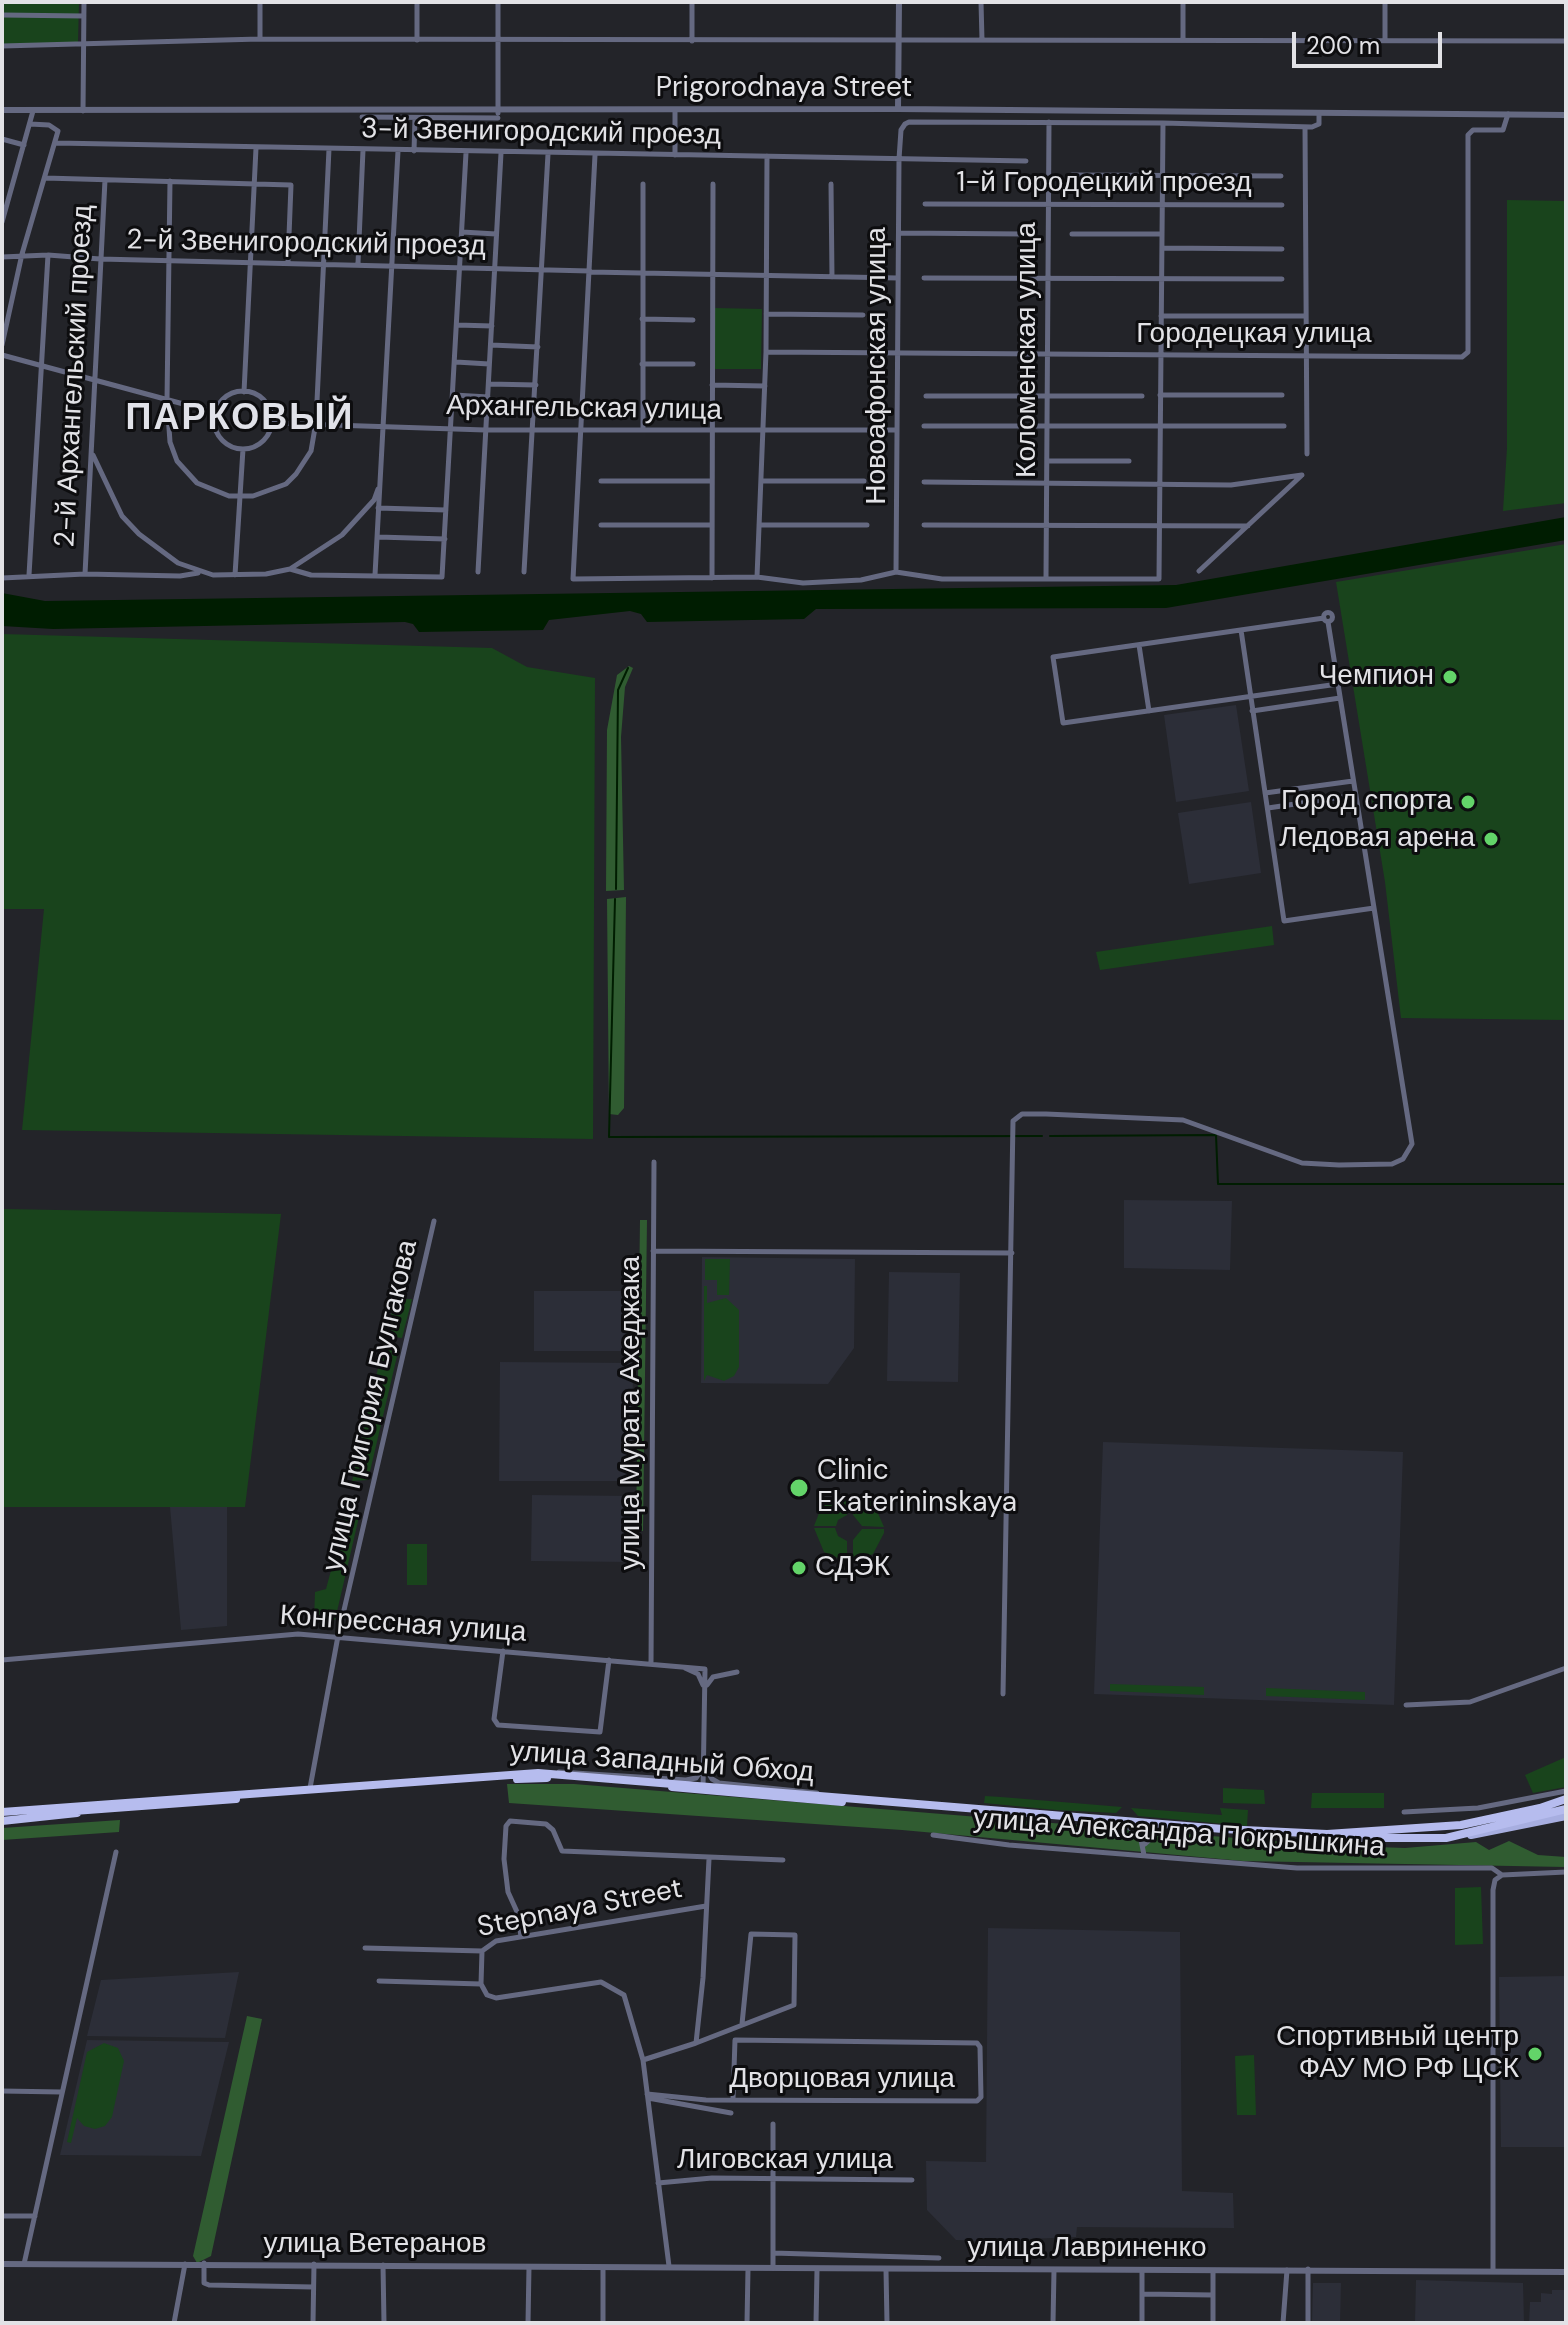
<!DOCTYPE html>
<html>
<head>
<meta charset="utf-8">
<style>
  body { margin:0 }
  #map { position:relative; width:1568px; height:2325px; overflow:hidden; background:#232429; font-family:"DM Sans",sans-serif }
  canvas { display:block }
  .frame { position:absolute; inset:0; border:4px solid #e2e2e6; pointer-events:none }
  .scale { position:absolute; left:1292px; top:32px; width:150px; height:36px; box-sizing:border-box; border:4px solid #e2e2e6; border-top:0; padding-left:10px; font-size:24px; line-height:28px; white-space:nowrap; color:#e2e2e6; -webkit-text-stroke:6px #0d0d0f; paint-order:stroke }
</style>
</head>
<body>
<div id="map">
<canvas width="1568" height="2325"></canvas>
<div class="frame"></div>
<div class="scale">200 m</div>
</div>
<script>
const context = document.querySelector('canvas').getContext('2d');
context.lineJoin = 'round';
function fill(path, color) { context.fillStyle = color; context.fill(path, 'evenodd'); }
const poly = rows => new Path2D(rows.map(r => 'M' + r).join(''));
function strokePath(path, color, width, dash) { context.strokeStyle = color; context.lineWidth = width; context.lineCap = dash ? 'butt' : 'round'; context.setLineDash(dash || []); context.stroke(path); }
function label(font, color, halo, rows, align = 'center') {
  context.font = font + ' "DM Sans",sans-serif'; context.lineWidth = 6; context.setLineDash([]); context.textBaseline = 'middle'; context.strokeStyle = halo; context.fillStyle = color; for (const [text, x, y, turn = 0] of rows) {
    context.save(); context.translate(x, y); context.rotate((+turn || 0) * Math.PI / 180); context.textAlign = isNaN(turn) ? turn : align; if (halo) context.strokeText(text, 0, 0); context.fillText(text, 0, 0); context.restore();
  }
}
fill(poly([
  [1236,705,1249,791,1176,802,1164,715],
  [1251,802,1261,873,1189,884,1178,813],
  [1124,1200,1232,1201,1230,1270,1124,1268],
  [702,1257,855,1259,854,1348,828,1384,701,1383],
  [889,1272,960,1273,958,1382,887,1381],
  [534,1291,634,1291,633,1351,534,1351],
  [500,1362,633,1363,632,1481,499,1481],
  [1103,1442,1403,1452,1394,1705,1094,1694],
  [532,1495,633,1496,633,1562,531,1561],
  [170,1507,227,1507,227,1626,181,1630],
  [988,1928,1180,1932,1182,2191,1233,2193,1234,2228,1077,2227,1076,2237,979,2241,956,2240,927,2210,926,2161,986,2162],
  [239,1972,225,2038,87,2036,101,1980],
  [1566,1976,1566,2147,1501,2147,1499,1977],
  [87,2040,229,2042,201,2156,60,2155],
  [1416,2280,1523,2283,1524,2323,1415,2323],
  [1313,2283,1341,2283,1340,2323,1312,2323],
  [1552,2290,1566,2290,1566,2323,1529,2323,1530,2302,1541,2302,1541,2293,1552,2294]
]), '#2c2e38');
fill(poly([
  [2,2,79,2,78,42,2,46],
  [1507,200,1566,201,1566,503,1503,511,1507,448],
  [715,308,762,309,761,369,715,369],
  [1566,544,1566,1020,1401,1018,1385,882,1336,582],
  [2,634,492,648,527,667,595,678,593,1139,22,1130,44,909,2,909],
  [1272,926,1274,945,1100,970,1096,952],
  [2,1209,281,1214,245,1507,2,1507],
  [705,1259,730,1259,729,1295,717,1295,717,1280,705,1280],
  [704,1286,707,1286,707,1303,726,1298,739,1310,739,1367,734,1376,724,1381,707,1375,704,1381],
  [395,1299,412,1299,402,1338,386,1336],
  [386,1349,398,1352,368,1480,352,1481,382,1351],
  [847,1493,847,1515,838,1520,836,1526,814,1526,823,1503],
  [853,1493,873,1502,884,1527,862,1526,853,1515],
  [346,1514,359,1517,335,1620,314,1620,315,1592,326,1589],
  [814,1528,835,1528,838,1536,847,1541,847,1562,824,1552],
  [862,1529,884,1529,884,1533,873,1554,853,1562,853,1540],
  [407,1544,427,1544,427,1585,407,1585],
  [1110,1684,1204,1687,1204,1695,1110,1691],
  [1266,1688,1365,1692,1365,1700,1266,1696],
  [1566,1757,1566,1787,1533,1793,1525,1775],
  [1223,1788,1264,1790,1265,1804,1223,1803],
  [1312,1793,1384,1793,1384,1808,1311,1808],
  [985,1796,1001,1797,1122,1807,1116,1813,1056,1810,984,1803],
  [1131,1808,1222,1815,1220,1808,1248,1810,1247,1826,1138,1816],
  [1481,1887,1483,1944,1455,1945,1455,1888],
  [104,2043,118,2048,124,2061,112,2117,105,2126,95,2129,84,2126,77,2118,71,2143,67,2142,87,2052],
  [1254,2055,1256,2115,1237,2115,1235,2056]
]), '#19441c');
fill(poly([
  [629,666,633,668,625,687,621,737,624,890,606,891,607,730,617,675],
  [626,897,624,1108,618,1115,609,1114,607,899],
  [640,1220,647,1220,643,1531,636,1531],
  [507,1784,574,1784,1322,1845,1405,1848,1476,1842,1489,1850,1509,1841,1538,1855,1566,1857,1566,1867,1243,1861,902,1830,509,1803],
  [120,1820,119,1832,2,1840,2,1828],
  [247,2016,262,2019,211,2256,197,2263,193,2256]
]), '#305c31');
fill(poly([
  [1566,517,1566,540,1166,608,816,609,804,619,647,622,641,614,630,611,549,620,543,630,419,632,413,624,405,622,53,629,2,626,2,593,45,601,1176,585]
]), '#001d01');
strokePath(poly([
  [616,889,618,690,628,668],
  [615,899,609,1137,1042,1136],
  [1050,1136,1216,1135,1218,1184,1566,1184]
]), '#001d01', 2);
strokePath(poly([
  [981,2,982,40],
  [1183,2,1183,39],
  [2,15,84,16],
  [260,39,260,2],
  [417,40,417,2],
  [1385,40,1385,2],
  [692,41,692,2],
  [2,46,260,39,1566,41],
  [83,111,84,2],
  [675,112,675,155],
  [498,113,498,2],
  [362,117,498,118],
  [1305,127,1307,454],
  [2,139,24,145],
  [56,143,1026,161],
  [414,151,415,118],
  [595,155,573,579,757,577,803,583,861,580,896,572,942,579,1159,579,1163,123],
  [1072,175,1281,176],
  [45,178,291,185,288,261],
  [170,181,167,400,170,442,177,461,197,483,229,496,253,496,286,484,296,474,311,451,316,422,329,149],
  [831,184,832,277],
  [925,204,1282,205],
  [2,222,33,111],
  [462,232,496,234],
  [899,233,1024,234],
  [1072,234,1162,234],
  [1162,248,1282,249],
  [2,257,48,255,100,259,590,271],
  [358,263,363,150],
  [590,272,898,278],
  [924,278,1282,279],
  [766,314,863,315],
  [1161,316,1305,316],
  [642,319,693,320],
  [457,325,492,326],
  [2,345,22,254,58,131,49,125,30,124],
  [491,345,538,347],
  [766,352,1462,357,1468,352,1468,135,1473,130,1503,130,1508,114],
  [2,355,213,412],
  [456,362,489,364],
  [642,364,693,364],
  [489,384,536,385],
  [712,385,765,386],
  '214 420a29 29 0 1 1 58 0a29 29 0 1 1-58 0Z',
  [244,392,256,148],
  [454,395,488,397],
  [1160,395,1282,395],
  [926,396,1142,396],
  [643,408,688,409],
  [272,423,485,430,897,430],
  [924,426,1284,426],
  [643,430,643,184],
  [93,455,122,516,139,534,178,563,213,575,266,574,290,569,342,535,374,500,378,489],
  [1048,461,1129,461],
  [601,481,712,481],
  [761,481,864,481],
  [924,482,1231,485,1302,475],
  [378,508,446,510],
  [601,525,712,525],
  [759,525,867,525],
  [924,525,1248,526],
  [378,537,445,539],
  [290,569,311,575,442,577,466,153],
  [1199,571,1301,476],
  [478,572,501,153],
  [524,572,548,154],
  [896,572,899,159,901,130,905,124,909,122,1163,123,1312,127,1319,124,1319,113],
  [85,574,105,180],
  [29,575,48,255],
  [235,575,243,449],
  [375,575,398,151],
  [757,577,766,352,767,156],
  [1046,577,1049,122],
  [2,578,85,574,180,576,198,573],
  [712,578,713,184],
  '1323.5 617a4.5 4.5 0 1 1 9 0a4.5 4.5 0 1 1-9 0Z',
  [1324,618,1053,657,1063,723,1338,684],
  [1241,630,1284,921,1374,908],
  [1139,645,1149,711],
  [1252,711,1340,698],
  [1265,793,1353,781],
  [1268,808,1356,795],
  [653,1251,1012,1253],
  [503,1651,494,1719,498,1725,600,1732,609,1660],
  [2,1660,298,1634,705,1669,703,1789],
  [651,1664,654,1162],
  [685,1668,698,1674,703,1685],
  [707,1685,713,1677,737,1672],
  [1003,1694,1013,1121,1022,1114,1046,1114,1183,1120,1302,1163,1339,1165,1392,1164,1403,1159,1412,1144,1328,622],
  [1406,1705,1470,1702,1566,1668],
  [559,1772,686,1780,696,1778,704,1766,712,1779,719,1783,817,1793],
  [310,1788,338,1636,434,1221],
  [1404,1812,1478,1808,1566,1791],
  [1123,1824,1140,1835,1144,1855],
  [933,1835,1009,1845,1297,1868,1492,1868,1502,1875,1566,1872],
  [1145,1844,1164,1827],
  [521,1937,518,1914,508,1892,504,1859,506,1826,510,1821,546,1824,553,1830,562,1851,783,1860],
  [365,1948,482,1951,496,1941,706,1906],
  [482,1951,481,1984,487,1995,496,1998,601,1982,624,1995,643,2060,669,2266],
  [379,1981,481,1984],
  [696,2043,703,1978,709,1859],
  [643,2060,696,2043,794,2005,795,1935,751,1934,742,2024],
  [2,2091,61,2092],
  [647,2094,706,2100,977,2101,981,2097,980,2047,977,2043,735,2040,733,2099],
  [648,2098,731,2113],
  [658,2183,712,2178,912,2180],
  [2,2216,35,2216],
  [773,2253,939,2258],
  [204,2263,204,2283,209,2285,313,2287],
  [24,2264,116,1852],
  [383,2265,384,2323],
  [773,2268,773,2124],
  [886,2270,887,2323],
  [1493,2271,1493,1890,1495,1880,1502,1875],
  [1142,2294,1213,2295],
  [174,2323,185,2264],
  [313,2323,314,2264],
  [528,2323,529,2267],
  [603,2323,603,2269],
  [747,2323,748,2269],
  [816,2323,817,2270],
  [1053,2323,1054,2270],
  [1142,2323,1142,2271],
  [1213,2323,1213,2271],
  [1283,2323,1287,2270],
  [1308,2323,1308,2269]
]), '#656981', 5);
strokePath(poly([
  [898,109,899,2],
  [2,110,898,109,1566,115],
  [2,2264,1566,2272]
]), '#656981', 6);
strokePath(poly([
  [1471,1835,1566,1816]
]), '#a7aee0', 8);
strokePath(poly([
  [517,1779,547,1778],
  [672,1787,842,1802],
  [74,1811,236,1799],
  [2,1812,538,1773,1223,1829,1327,1834,1461,1825,1540,1808,1566,1799],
  [2,1821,77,1813],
  [1334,1838,1446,1838,1566,1809]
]), '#b6bcee', 8);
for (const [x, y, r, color] of [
  [1450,677,8,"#63d469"],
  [1468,802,8,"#63d469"],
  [1491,839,8,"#63d469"],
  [799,1488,10,"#63d469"],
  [799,1568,8,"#63d469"],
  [1535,2054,8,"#63d469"]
]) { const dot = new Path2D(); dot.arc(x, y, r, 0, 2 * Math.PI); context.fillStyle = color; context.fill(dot); strokePath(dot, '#0d0d0f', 3); }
label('28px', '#e2e2e6', '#0d0d0f', [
  ["Prigorodnaya Street",784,89],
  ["3-й Звенигородский проезд",541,133,1],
  ["1-й Городецкий проезд",1104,184],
  ["2-й Звенигородский проезд",306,244,1],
  ["Городецкая улица",1254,335],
  ["Коломенская улица",1028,350,-90],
  ["Новоафонская улица",878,366,-90],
  ["2-й Архангельский проезд",75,376,-87],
  ["Архангельская улица",584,409,1],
  ["улица Григория Булгакова",371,1406,-77],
  ["улица Мурата Ахеджака",632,1413,-90],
  ["Конгрессная улица",403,1625,4],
  ["улица Западный Обход",662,1763,4],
  ["улица Александра Покрышкина",1179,1834,4],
  ["Stepnaya Street",580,1909,-11],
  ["Дворцовая улица",842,2080],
  ["Лиговская улица",785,2161],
  ["улица Ветеранов",375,2245],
  ["улица Лавриненко",1087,2249]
]);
label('28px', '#e2e2e6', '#0d0d0f', [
  ["Чемпион",1434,677],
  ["Город спорта",1452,802],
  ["Ледовая арена",1475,839],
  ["Clinic",817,1472,"left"],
  ["Ekaterininskaya",817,1504,"left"],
  ["СДЭК",815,1568,"left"],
  ["Спортивный центр",1519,2038],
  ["ФАУ МО РФ ЦСК",1519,2070]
], 'right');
context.letterSpacing = '2px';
label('bold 36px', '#e1e2e9', '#0d0d0f', [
  ["ПАРКОВЫЙ",240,420]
]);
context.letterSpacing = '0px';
</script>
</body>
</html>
